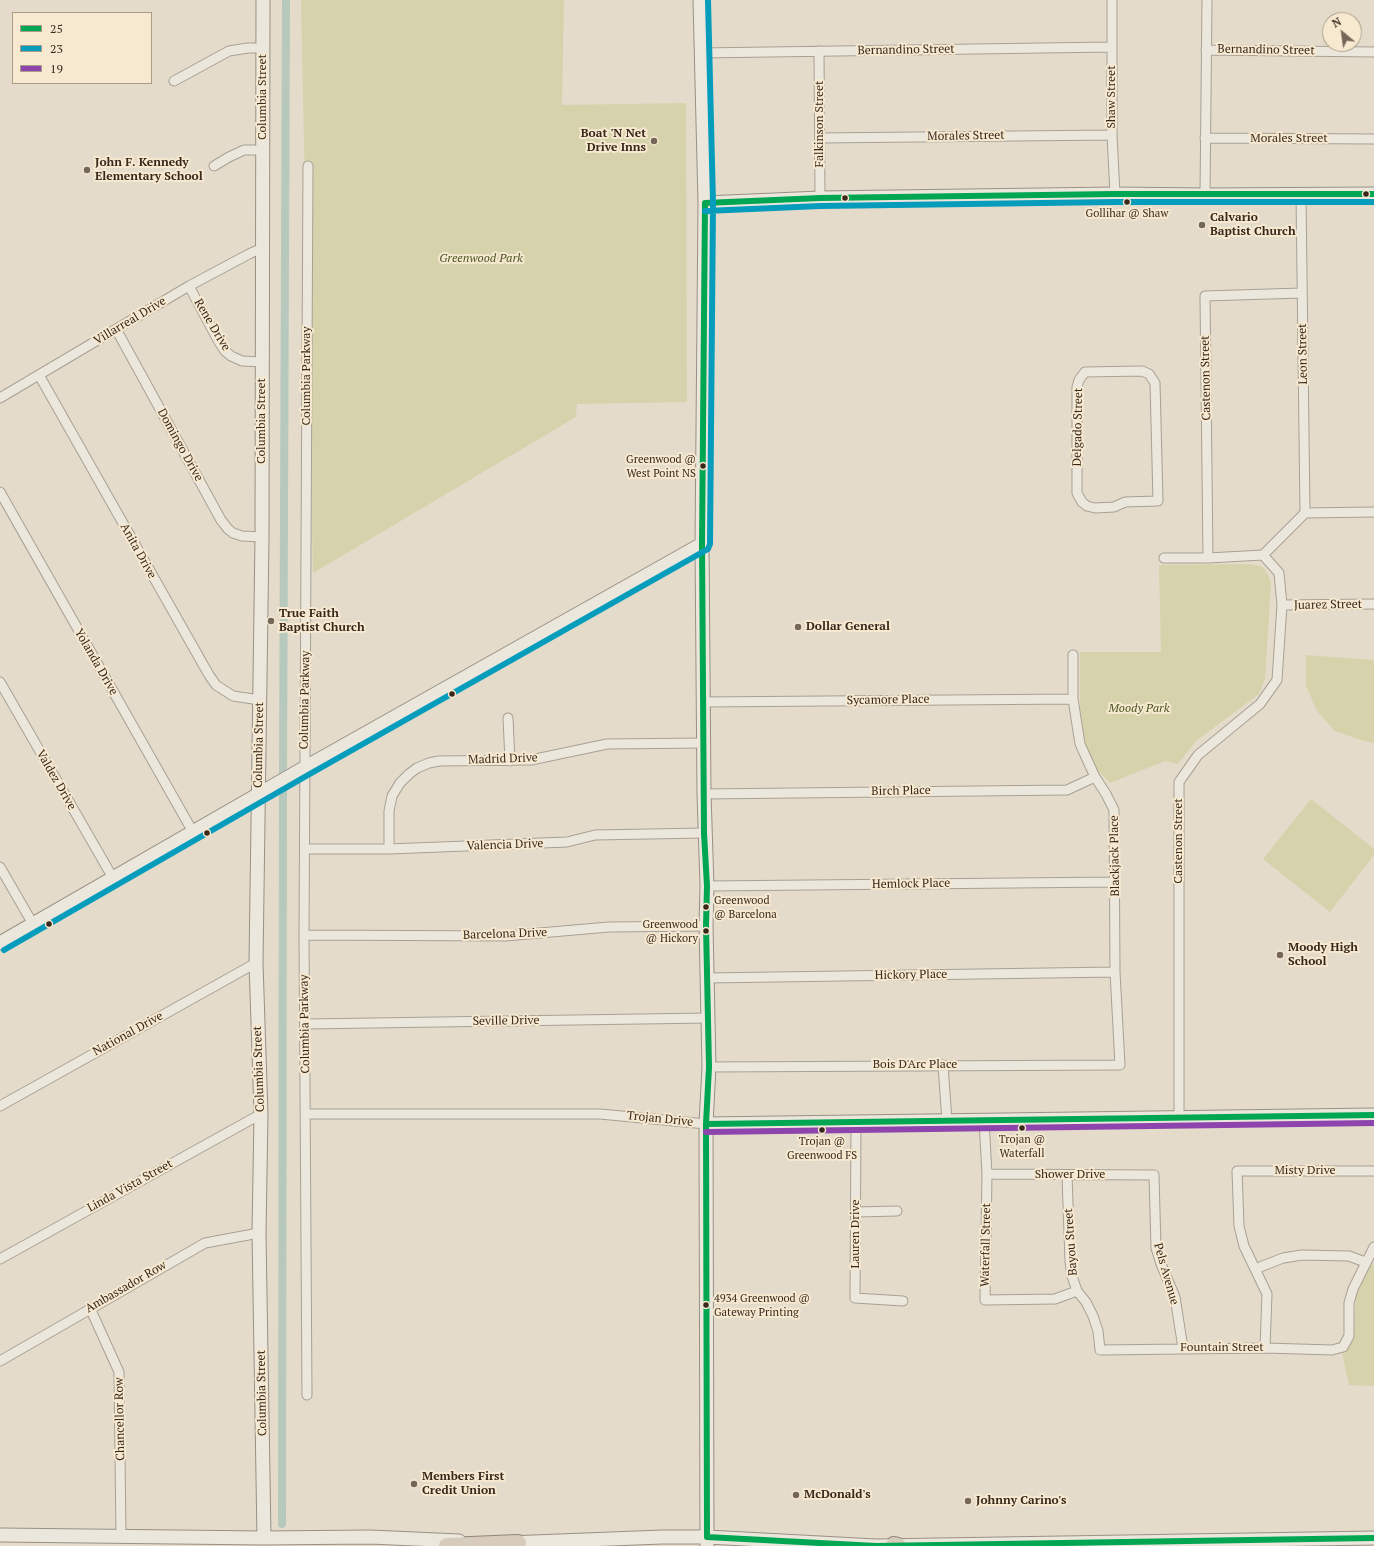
<!DOCTYPE html>
<html>
<head>
<meta charset="utf-8">
<style>
  body { margin:0 }
  #map { position:relative; width:1374px; height:1546px; overflow:hidden; background:#e4dbca; font-family:"PT Serif",serif }
  canvas { display:block }
  .legend { position:absolute; left:12px; top:12px; width:140px; height:72px; box-sizing:border-box; background:#f6e9d0; border:1px solid #aa9c88; margin:0; padding:5px 7px; list-style:none; font-size:12px; color:#38281c }
  .legend li { display:flex; align-items:center; gap:8px; height:20px }
  .legend b { width:20px; border:1px solid #aa9c88 }
  .north { position:absolute; left:1322px; top:12px; width:40px; height:40px; box-sizing:border-box; background:#f6e9d0; border:1px solid #aa9c88; border-radius:50%; rotate:331deg; font-size:11px; font-weight:700; line-height:16px; text-align:center; color:#38281c }
  .north::after { content:''; display:block; margin:auto; width:14px; height:18px; background:#746759; clip-path:polygon(50% 0,100% 100%,50% 72%,0 100%) }
</style>
</head>
<body>
<div id="map">
<canvas width="1374" height="1546"></canvas>
<ul class="legend">
<li><b style="height:5px;background:#00a651"></b>25</li>
<li><b style="height:5px;background:#069cbc"></b>23</li>
<li><b style="height:5px;background:#8e44ad"></b>19</li>
</ul>
<div class="north">N</div>
</div>
<script>
const context = document.querySelector('canvas').getContext('2d');
context.lineJoin = 'round';
function fill(path, color) { context.fillStyle = color; context.fill(path, 'evenodd'); }
const poly = rows => new Path2D(rows.map(r => 'M' + r).join(''));
function strokePath(path, color, width, dash) { context.strokeStyle = color; context.lineWidth = width; context.lineCap = dash ? 'butt' : 'round'; context.setLineDash(dash || []); context.stroke(path); }
function label(font, color, halo, rows, align = 'center') {
  context.font = font + ' "PT Serif",serif'; context.lineWidth = 4; context.setLineDash([]); context.textBaseline = 'middle'; context.strokeStyle = halo; context.fillStyle = color; for (const [text, x, y, turn = 0] of rows) {
    context.save(); context.translate(x, y); context.rotate((+turn || 0) * Math.PI / 180); context.textAlign = isNaN(turn) ? turn : align; if (halo) context.strokeText(text, 0, 0); context.fillText(text, 0, 0); context.restore();
  }
}
fill(poly([
  [301,0,564,0,562,105,686,103,687,402,577,404,576,417,313,573],
  [1251,564,1263,567,1268,575,1271,583,1265,679,1259,694,1196,741,1178,764,1165,761,1110,783,1099,772,1090,758,1084,740,1080,716,1080,652,1161,652,1159,565],
  [1306,655,1374,660,1374,743,1364,741,1335,731,1317,711,1306,686],
  [1311,799,1374,849,1374,855,1330,912,1263,859],
  [1373,1263,1374,1264,1374,1386,1349,1385,1342,1353,1352,1342,1354,1332,1356,1292,1363,1275]
]), '#d6d3ac');
strokePath(poly([
  [282,1524,283,771,286,0]
]), '#b6c9bc', 8);
const street = poly([
  [1112,0,1112,135,1115,194],
  [1206,50,1374,52],
  [819,51,820,198],
  [701,53,1111,47],
  [174,81,229,51,248,48,263,48],
  [820,138,1112,135],
  [1205,138,1374,139],
  [214,166,229,157,244,150,263,150],
  [1205,195,1207,0],
  [1301,195,1305,513],
  [189,286,219,342,225,351,231,356,242,361,263,362],
  [116,329,221,520,228,529,233,533,242,536,262,537],
  [1142,371,1149,374,1155,383,1158,501,1125,502,1114,507,1095,508,1087,506,1082,502,1077,493,1077,387,1079,380,1085,372,1142,371],
  [39,375,209,675,216,685,233,696,260,700],
  [0,398,189,286,249,254,262,248],
  [0,492,193,832],
  [1164,558,1208,558,1263,555,1305,513,1374,512],
  [1208,558,1205,296,1302,293],
  [1282,605,1374,604],
  [0,682,113,878],
  [703,702,1073,699],
  [508,718,510,761],
  [704,794,1067,790,1095,777],
  [305,849,389,849,567,842,595,835,704,833],
  [389,849,389,811,392,796,400,783,409,774,417,768,429,763,439,761,531,760,607,744,704,743],
  [0,867,33,924],
  [707,886,1115,882],
  [304,935,505,936,609,927,706,926],
  [707,978,1115,972],
  [305,1024,708,1018],
  [943,1065,947,1121],
  [709,1067,1120,1065,1115,972,1114,810,1106,794,1095,777,1080,744,1073,699,1073,655],
  [0,1106,256,963],
  [306,1114,600,1114,706,1124],
  [1179,1118,1179,782,1198,755,1260,704,1277,680,1282,605,1279,573,1263,555],
  [984,1120,987,1174,985,1300,1055,1299,1077,1291],
  [856,1122,855,1298,903,1301],
  [987,1174,1154,1175,1156,1248,1161,1264,1175,1297,1183,1348],
  [1067,1175,1070,1262,1072,1276,1077,1291,1086,1302,1093,1316,1098,1331,1100,1350,1265,1348,1332,1350,1343,1347,1349,1336,1349,1303,1353,1289,1374,1247],
  [856,1212,897,1211],
  [0,1259,261,1114],
  [1255,1269,1283,1258,1302,1255,1349,1256,1365,1262],
  [90,1308,119,1372,121,1537],
  [1265,1348,1267,1294,1244,1246,1239,1226,1237,1171,1374,1171],
  [0,1361,205,1243,259,1233],
  [307,1395,304,935,308,166]
]);
const secondary = poly([
  [263,0,262,537,256,963,261,1114,259,1233,264,1538],
  [700,0,705,203,702,544,704,794,707,886,706,926,709,1067,706,1124,707,1546],
  [705,203,820,198,1115,194,1205,195,1374,194],
  [0,943,304,768,702,544],
  [706,1124,1374,1115],
  [0,1535,264,1538,370,1537,459,1541],
  [508,1543,662,1537,707,1537,876,1546,1374,1538]
]);
const highway = poly([
  [894,1545,898,1546],
  [447,1546,518,1543]
]);
strokePath(street, '#a9a094', 11);
strokePath(secondary, '#999084', 15);
strokePath(highway, '#8e867b', 18);
strokePath(street, '#ece7dd', 9);
strokePath(secondary, '#ece7dd', 13);
strokePath(highway, '#d7cbbc', 16);
strokePath(poly([
  [1374,194,1115,194,820,198,705,203,702,544,704,833,707,886,706,926,709,1067,706,1124,707,1537,876,1546,1374,1538],
  [706,1124,1374,1115]
]), '#00a651', 6);
strokePath(poly([
  [705,211,820,206,1115,202,1374,202],
  [4,950,308,775,708,549,710,544,713,203,708,0]
]), '#069cbc', 6);
strokePath(poly([
  [706,1132,1374,1123]
]), '#8e44ad', 6);
for (const [x, y, r, color] of [
  [654,141,4,"#746759"],
  [87,170,4,"#746759"],
  [1366,194,3.5,"#38281c"],
  [845,198,3.5,"#38281c"],
  [1127,202,3.5,"#38281c"],
  [1202,225,4,"#746759"],
  [703,466,3.5,"#38281c"],
  [271,621,4,"#746759"],
  [798,627,4,"#746759"],
  [452,694,3.5,"#38281c"],
  [207,833,3.5,"#38281c"],
  [706,907,3.5,"#38281c"],
  [49,924,3.5,"#38281c"],
  [706,931,3.5,"#38281c"],
  [1280,955,4,"#746759"],
  [1022,1128,3.5,"#38281c"],
  [822,1130,3.5,"#38281c"],
  [706,1305,3.5,"#38281c"],
  [414,1484,4,"#746759"],
  [796,1495,4,"#746759"],
  [968,1501,4,"#746759"]
]) { const dot = new Path2D(); dot.arc(x, y, r, 0, 2 * Math.PI); context.fillStyle = color; context.fill(dot); strokePath(dot, '#f6e9d0', 1.5); }
label('11px', '#38281c', '#f6e9d0', [
  ["Gollihar @ Shaw",1127,214],
  ["Greenwood @",696,460,"right"],
  ["West Point NS",696,474,"right"],
  ["Greenwood",714,901,"left"],
  ["@ Barcelona",714,915,"left"],
  ["Greenwood",698,925,"right"],
  ["@ Hickory",698,939,"right"],
  ["Trojan @",1022,1140],
  ["Waterfall",1022,1154],
  ["Trojan @",822,1142],
  ["Greenwood FS",822,1156],
  ["4934 Greenwood @",714,1299,"left"],
  ["Gateway Printing",714,1313,"left"]
]);
label('12px', '#38281c', '#f6e9d0', [
  ["Bernandino Street",906,50,-1],
  ["Bernandino Street",1266,50,1],
  ["Columbia Street",263,97,-90],
  ["Shaw Street",1112,97,-90],
  ["Falkinson Street",820,124,-90],
  ["Morales Street",966,136,-1],
  ["Morales Street",1289,139],
  ["Villarreal Drive",130,321,-31],
  ["Rene Drive",212,325,59],
  ["Leon Street",1303,354,-91],
  ["Columbia Parkway",307,376,-90],
  ["Castenon Street",1206,378,-91],
  ["Columbia Street",262,421,-90],
  ["Delgado Street",1078,427,-89],
  ["Domingo Drive",180,445,61],
  ["Anita Drive",138,551,61],
  ["Juarez Street",1328,605,-1],
  ["Yolanda Drive",96,662,60],
  ["Columbia Parkway",305,700,-89],
  ["Sycamore Place",888,700,-1],
  ["Columbia Street",259,745,-89],
  ["Madrid Drive",503,759,-2],
  ["Valdez Drive",56,780,60],
  ["Birch Place",901,791,-1],
  ["Castenon Street",1179,841,-90],
  ["Valencia Drive",505,845,-2],
  ["Blackjack Place",1115,856,-91],
  ["Hemlock Place",911,884,-1],
  ["Barcelona Drive",505,934,-2],
  ["Hickory Place",911,975,-1],
  ["Seville Drive",506,1021,-1],
  ["Columbia Parkway",305,1024,-91],
  ["National Drive",128,1034,-29],
  ["Bois D'Arc Place",915,1065],
  ["Columbia Street",259,1069,-92],
  ["Trojan Drive",660,1119,6],
  ["Misty Drive",1305,1171],
  ["Shower Drive",1070,1175],
  ["Linda Vista Street",130,1186,-29],
  ["Lauren Drive",856,1234,-90],
  ["Bayou Street",1071,1242,-94],
  ["Waterfall Street",986,1245,-89],
  ["Pels Avenue",1166,1274,74],
  ["Ambassador Row",126,1287,-30],
  ["Fountain Street",1222,1348],
  ["Columbia Street",262,1393,-91],
  ["Chancellor Row",120,1419,-91]
]);
label('bold 12px', '#38281c', '#f6e9d0', [
  ["Boat 'N Net",646,134,"right"],
  ["Drive Inns",646,148,"right"],
  ["John F. Kennedy",95,163],
  ["Elementary School",95,177],
  ["Calvario",1210,218],
  ["Baptist Church",1210,232],
  ["True Faith",279,614],
  ["Baptist Church",279,628],
  ["Dollar General",806,627],
  ["Moody High",1288,948],
  ["School",1288,962],
  ["Members First",422,1477],
  ["Credit Union",422,1491],
  ["McDonald's",804,1495],
  ["Johnny Carino's",976,1501]
], 'left');
label('italic 12px', '#4b5522', '#f6e9d0', [
  ["Greenwood Park",481,259],
  ["Moody Park",1139,709]
]);
</script>
</body>
</html>
